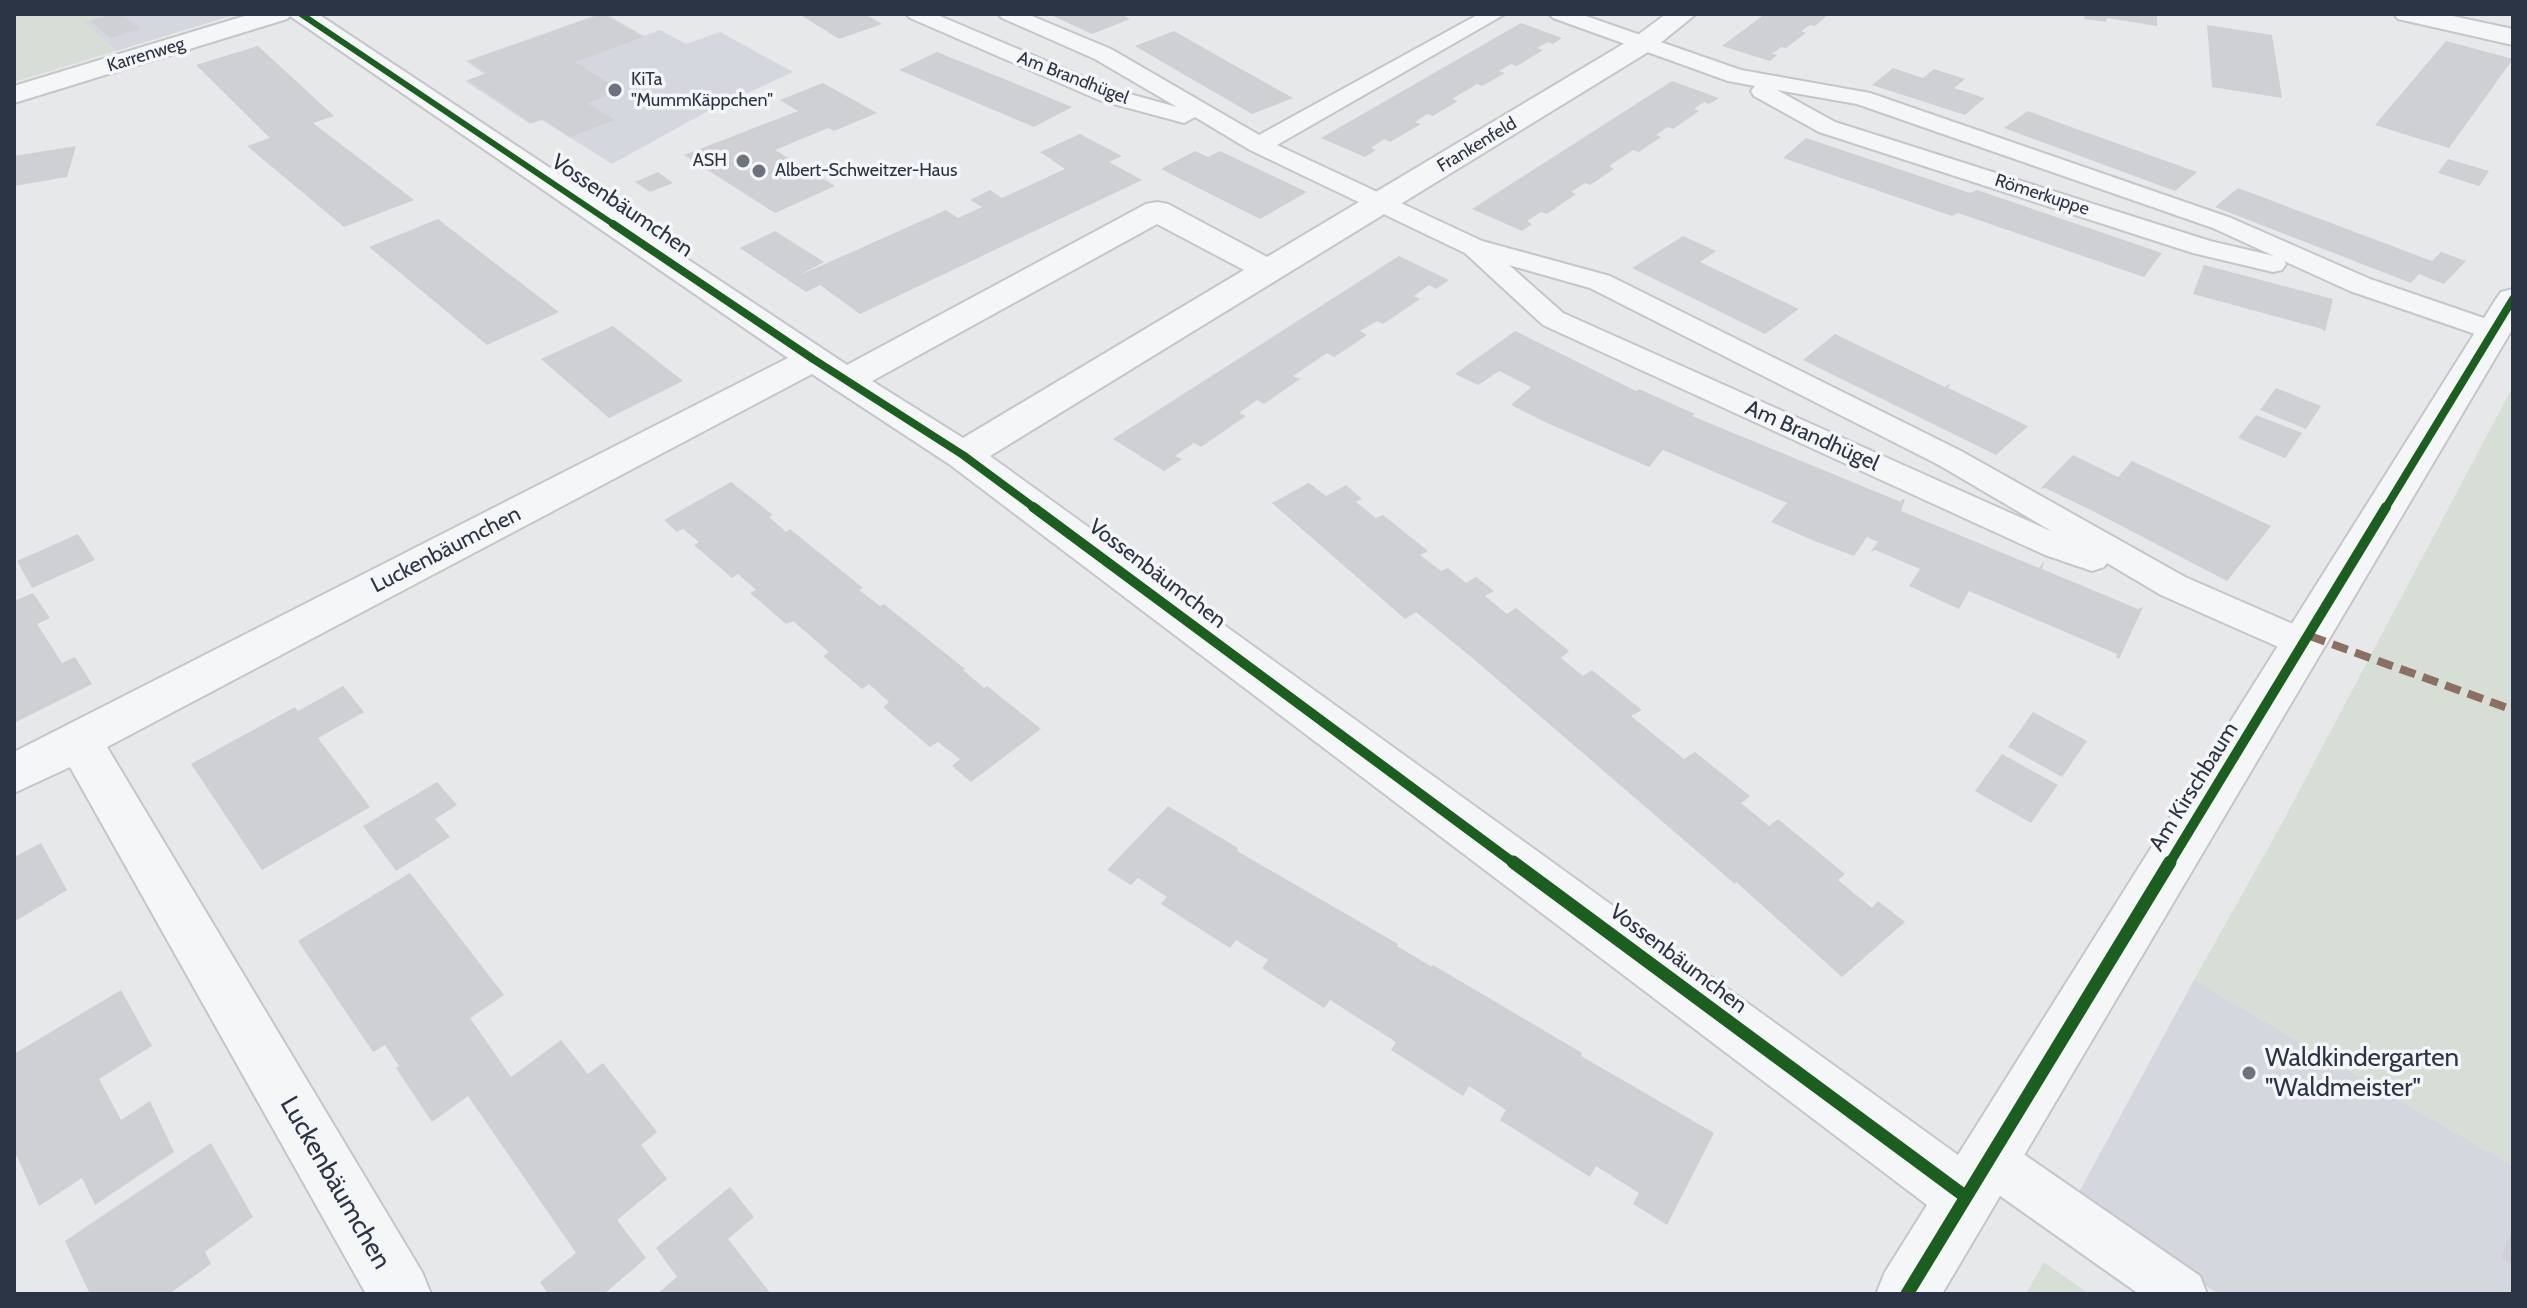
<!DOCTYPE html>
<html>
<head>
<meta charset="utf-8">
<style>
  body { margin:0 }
  #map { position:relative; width:2527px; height:1308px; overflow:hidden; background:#e6e8ea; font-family:Cabin,sans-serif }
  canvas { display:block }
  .frame { position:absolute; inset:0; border:16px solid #2b3445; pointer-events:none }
</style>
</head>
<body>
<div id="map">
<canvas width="2527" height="1308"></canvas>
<div class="frame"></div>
</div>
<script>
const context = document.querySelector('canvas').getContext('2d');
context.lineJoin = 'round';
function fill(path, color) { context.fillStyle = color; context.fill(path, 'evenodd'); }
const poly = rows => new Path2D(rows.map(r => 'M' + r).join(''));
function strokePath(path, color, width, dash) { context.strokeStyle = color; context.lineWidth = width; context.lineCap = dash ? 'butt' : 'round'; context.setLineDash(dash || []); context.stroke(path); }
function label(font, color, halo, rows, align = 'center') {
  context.font = font + ' Cabin,sans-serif'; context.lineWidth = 7; context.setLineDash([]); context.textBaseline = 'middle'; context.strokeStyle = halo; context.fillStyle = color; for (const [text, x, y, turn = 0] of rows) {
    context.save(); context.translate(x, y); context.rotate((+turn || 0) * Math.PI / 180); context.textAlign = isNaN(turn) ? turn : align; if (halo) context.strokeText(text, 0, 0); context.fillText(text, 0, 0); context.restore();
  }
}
fill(poly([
  [108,14,237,14,116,51,83,21],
  [599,14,606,14,644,36,660,30,686,44,720,32,793,72,706,112,612,164,542,120,530,124,465,81,484,74,466,61],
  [2194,980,2513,1166,2513,1294,2218,1294,2077,1196]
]), '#d4d7dd');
fill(poly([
  [14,14,108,14,84,22,116,51,14,82],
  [2513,386,2513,1166,2194,980,2280,827],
  [2044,1262,2089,1294,2026,1294]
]), '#d6ded6');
fill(poly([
  [115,14,120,14,140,29,111,38,90,21],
  [602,14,643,37,575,62,621,90,587,103,615,120,570,137,543,119,531,123,468,80,487,73,469,61],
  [799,14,865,14,882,24,839,39],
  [1049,14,1120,14,1130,19,1092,34],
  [1765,14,1829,14,1815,26,1810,25,1801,31,1806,33,1786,48,1781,47,1772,54,1777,55,1770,61,1722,46],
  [2085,14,2157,14,2157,26,2107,18,2106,22,2084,19],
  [1521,23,1562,38,1553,44,1548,42,1537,48,1543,50,1517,66,1511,64,1499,71,1505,73,1482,86,1477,84,1452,99,1458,101,1433,116,1427,114,1415,122,1421,124,1390,142,1384,139,1371,148,1376,150,1365,157,1321,138],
  [2207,25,2272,35,2282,98,2212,87],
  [1174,31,1232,64,1293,98,1252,114,1135,46],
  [2446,41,2513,59,2449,148,2375,125],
  [258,46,334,116,313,123,414,200,344,227,247,146,270,138,196,65],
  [937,52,1002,78,1072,107,1034,127,899,70],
  [1893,68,1923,78,1934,69,1965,79,1954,88,1985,98,1965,115,1872,85],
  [1672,81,1719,98,1709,104,1704,102,1694,109,1699,111,1673,129,1668,127,1656,135,1661,137,1639,152,1633,150,1609,166,1614,169,1590,185,1585,183,1571,192,1576,194,1547,214,1541,212,1527,221,1532,224,1522,231,1472,209],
  [823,83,877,113,834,131,828,128,775,150,835,186,775,213,684,155,798,111,780,100],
  [2028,111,2060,123,2197,172,2175,191,2004,128],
  [1080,134,1122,156,1109,162,1142,180,860,314,820,285,806,292,740,248,775,231,824,262,798,276,946,210,958,218,982,207,970,200,990,190,1002,198,1065,169,1040,152],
  [1806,138,1970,193,1977,190,2162,253,2144,277,1958,213,1952,216,1783,158],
  [76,146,67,177,14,186,14,156],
  [1195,151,1208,157,1220,151,1307,192,1260,219,1161,169],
  [2448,159,2489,171,2479,186,2438,173],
  [658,172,673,183,650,192,635,182],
  [2238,188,2432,261,2441,252,2466,261,2444,284,2419,274,2411,283,2215,207],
  [438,219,496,264,559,312,487,345,369,247],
  [1683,236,1716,251,1700,262,1799,309,1765,334,1632,268],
  [1399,256,1449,280,1436,289,1429,285,1414,296,1420,299,1383,324,1377,321,1360,331,1367,335,1354,344,1334,357,1327,353,1293,376,1300,379,1264,404,1257,400,1239,413,1246,416,1201,447,1194,443,1175,456,1182,459,1164,471,1113,439],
  [2204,265,2333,299,2325,332,2322,329,2193,294],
  [613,326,683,381,609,418,541,359],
  [1515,331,1636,391,1639,389,1695,414,1692,416,1901,502,1902,499,1905,500,1901,511,2039,568,2044,561,2042,569,2138,609,2143,607,2119,659,2116,657,2117,654,1969,591,1959,609,1909,586,1920,569,1875,550,1870,552,1878,542,1867,537,1854,556,1817,542,1771,522,1787,503,1663,450,1649,467,1547,423,1511,405,1531,387,1499,371,1478,385,1455,374],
  [1835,334,1945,387,1951,383,1948,388,2028,426,1996,455,1803,360],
  [2276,388,2321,406,2306,429,2260,410],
  [2256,415,2302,433,2285,458,2238,438],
  [2073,455,2118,477,2132,461,2271,526,2227,581,2091,510,2045,488,2040,489],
  [731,482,773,515,769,517,786,532,790,529,863,588,859,590,880,606,884,604,965,669,963,670,984,688,987,686,1041,729,971,782,952,766,960,759,938,742,930,747,883,707,889,702,869,684,862,689,823,656,829,652,793,621,786,624,750,593,756,590,738,574,732,578,694,545,699,542,683,529,677,532,664,520],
  [1309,483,1326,496,1346,485,1362,499,1356,502,1376,518,1383,515,1428,551,1420,555,1441,571,1448,568,1466,583,1476,577,1494,591,1485,596,1507,614,1516,608,1569,651,1561,658,1583,676,1592,670,1642,710,1631,716,1684,759,1695,752,1750,796,1741,803,1769,826,1778,819,1845,874,1838,880,1872,908,1878,901,1905,922,1842,977,1736,882,1735,884,1470,656,1416,612,1405,619,1272,503],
  [78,534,95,560,32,588,17,561],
  [33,593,50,618,37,624,62,663,75,657,92,684,14,723,14,601],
  [343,686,364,712,318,738,370,807,262,870,191,764,295,707,298,711],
  [2033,712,2087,741,2062,777,2008,747],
  [2002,754,2058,785,2031,823,1975,791],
  [437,782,457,805,435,819,450,837,396,871,363,826],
  [1168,806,1238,848,1237,851,1398,944,1397,946,1432,967,1433,965,1582,1053,1581,1056,1714,1133,1667,1225,1633,1204,1639,1193,1596,1166,1590,1177,1500,1120,1506,1110,1469,1086,1463,1096,1391,1050,1396,1042,1330,1000,1324,1008,1262,968,1268,960,1236,940,1230,948,1161,904,1167,897,1138,878,1131,885,1107,870],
  [41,843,67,890,14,922,14,857],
  [410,873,504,995,470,1018,511,1077,561,1040,588,1074,603,1063,657,1132,641,1145,667,1179,617,1220,646,1258,604,1294,548,1294,540,1282,576,1253,468,1096,432,1122,396,1068,399,1066,385,1045,373,1052,298,941],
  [121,990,152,1046,99,1079,121,1120,150,1101,174,1152,95,1205,82,1178,39,1206,17,1156,14,1158,14,1054],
  [211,1143,253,1217,205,1252,211,1264,169,1294,90,1294,65,1241],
  [730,1187,754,1217,728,1239,771,1294,657,1294,677,1277,656,1248],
  [2513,1227,2513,1265,2501,1258]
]), '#ced0d3');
const lane = poly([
  [906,14,935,14,1115,90,1177,107,1095,59,1002,18,998,14,1027,14,1111,49,1259,135,1479,14,1505,14,1277,145,1482,241,1610,276,1961,451,2185,577,2318,635,2323,644,2318,653,2305,657,2292,653,2161,595,2107,563,2104,567,2092,571,2045,555,1543,325,1465,253,1250,150,1195,117,1184,123,1099,100,910,18,906,14],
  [1509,265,1590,288,1939,465,2053,532,1563,313,1509,265],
  [1549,14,1580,14,1741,70,1870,93,2231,218,2370,279,2504,325,2508,331,2504,337,2494,340,2484,337,2350,291,2284,261,2286,264,2282,270,2273,272,2193,253,1819,132,1754,96,1751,91,1755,86,1728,81,1553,18,1549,14],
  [1777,90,1857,104,2213,228,2274,256,2210,241,1835,122,1777,90],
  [1989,1135,2006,1142,2200,1276,2207,1294,2139,1294,1972,1176,1965,1159,1972,1142,1989,1135]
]);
const street = poly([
  [251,14,318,14,847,365,1146,204,1157,202,1168,204,1267,257,1635,37,1666,14,1696,14,1653,49,990,456,1958,1155,2496,299,2501,292,2513,289,2513,328,1942,1294,1876,1294,1885,1272,1927,1205,949,464,812,374,107,747,422,1272,431,1294,366,1294,70,767,14,793,14,752,788,358,290,16,287,19,14,103,14,86,251,14],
  [1157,224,1244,270,963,438,872,381,1157,224],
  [2394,14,2443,14,2513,29,2513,45,2398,19,2394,14]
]);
strokePath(lane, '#c4c6c8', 4);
strokePath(street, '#c4c6c8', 4);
fill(lane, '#f5f6f7');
fill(street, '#f5f6f7');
strokePath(poly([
  [2310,636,2513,710]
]), '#8d6e63', 8, [16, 8]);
strokePath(poly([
  [301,14,616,226]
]), '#1b5e20', 6);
strokePath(poly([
  [613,224,813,359,963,455,1036,509],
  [2385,509,2513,299]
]), '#1b5e20', 8);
strokePath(poly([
  [1033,507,1515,864],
  [2169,864,2386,507]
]), '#1b5e20', 10);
strokePath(poly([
  [1513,862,1966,1197],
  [1907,1294,2170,862]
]), '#1b5e20', 13);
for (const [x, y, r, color] of [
  [615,90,8,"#6c737f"],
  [743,161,8,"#6c737f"],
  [759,171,8,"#6c737f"],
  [2249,1073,8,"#6c737f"]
]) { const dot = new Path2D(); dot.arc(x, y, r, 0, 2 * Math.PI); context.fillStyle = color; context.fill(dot); strokePath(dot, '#f4f6f9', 3); }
label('18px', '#2b3445', '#f4f6f9', [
  ["Karrenweg",146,55,-17],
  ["Am Brandhügel",1073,78,21],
  ["Frankenfeld",1477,145,-31],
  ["Römerkuppe",2042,195,18]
]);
label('18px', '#2b3445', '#f4f6f9', [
  ["KiTa",631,80],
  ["\"MummKäppchen\"",631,101],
  ["ASH",727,161,"right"],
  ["Albert-Schweitzer-Haus",775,171]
], 'left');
label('22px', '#2b3445', '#f4f6f9', [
  ["Vossenbäumchen",622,206,34],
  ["Am Brandhügel",1812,436,24],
  ["Luckenbäumchen",446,550,-27],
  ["Vossenbäumchen",1157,574,37],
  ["Am Kirschbaum",2194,787,-58],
  ["Vossenbäumchen",1678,959,37]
]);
label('26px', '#2b3445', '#f4f6f9', [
  ["Waldkindergarten",2265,1058],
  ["\"Waldmeister\"",2265,1088]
], 'left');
label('26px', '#2b3445', '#f4f6f9', [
  ["Luckenbäumchen",335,1183,60]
]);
</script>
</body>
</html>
